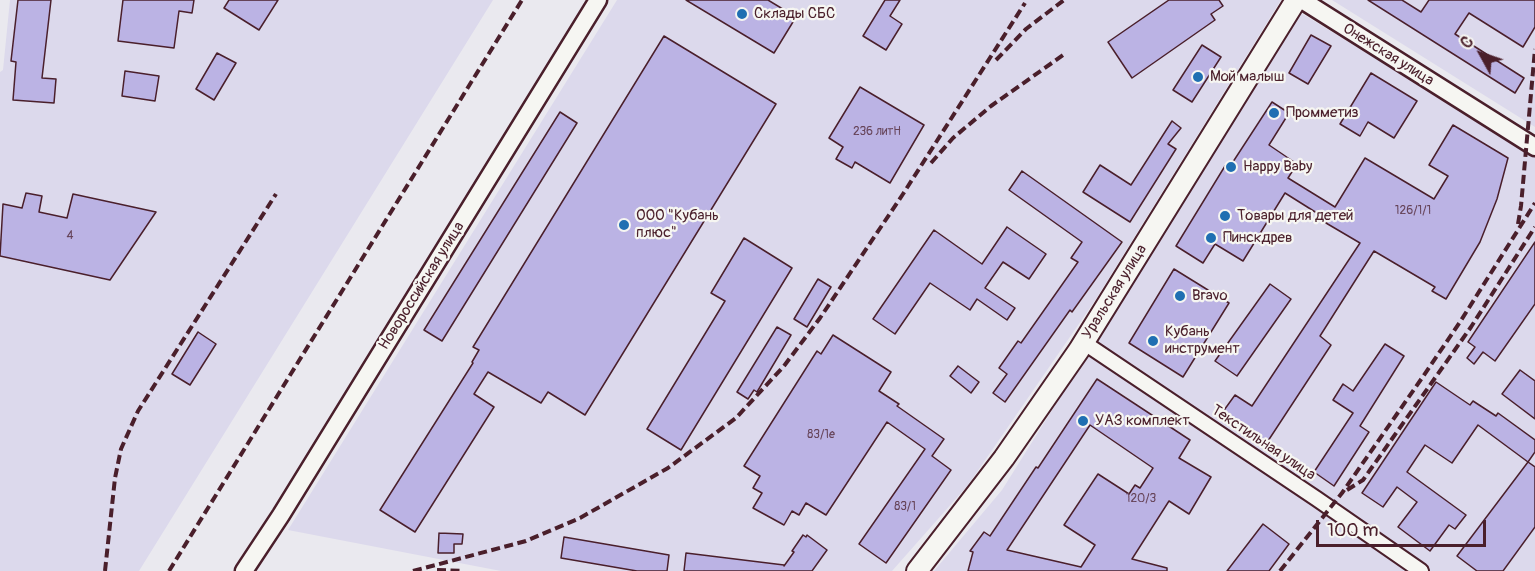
<!DOCTYPE html>
<html>
<head>
<meta charset="utf-8">
<style>
  body { margin:0 }
  #map { position:relative; width:1535px; height:571px; overflow:hidden; background:#eae9ef; font-family:Pangolin,sans-serif }
  canvas { display:block }
  .north { position:absolute; left:1451px; top:24px; width:60px; height:60px; -webkit-text-stroke:4px #f6f6f2; paint-order:stroke; rotate:310deg; font-size:16px; font-weight:700; line-height:24px; text-align:center; color:#4a1f2b }
  .north::after { content:''; display:block; margin:auto; width:21px; height:27px; background:#4a1f2b; clip-path:polygon(50% 0,100% 100%,50% 72%,0 100%) }
  .scale { position:absolute; left:1316px; top:520px; width:170px; height:27px; box-sizing:border-box; border:3px solid #4a1f2b; border-top:0; padding-left:8px; font-size:18px; line-height:21px; white-space:nowrap; color:#4a1f2b; -webkit-text-stroke:4px #f6f6f2; paint-order:stroke }
</style>
</head>
<body>
<div id="map">
<canvas width="1535" height="571"></canvas>
<div class="north">С</div>
<div class="scale">100 m</div>
</div>
<script>
const context = document.querySelector('canvas').getContext('2d');
context.lineJoin = 'round';
function fill(path, color) { context.fillStyle = color; context.fill(path, 'evenodd'); }
const poly = rows => new Path2D(rows.map(r => 'M' + r).join(''));
function strokePath(path, color, width, dash) { context.strokeStyle = color; context.lineWidth = width; context.lineCap = dash ? 'butt' : 'round'; context.setLineDash(dash || []); context.stroke(path); }
function label(font, color, halo, rows, align = 'center') {
  context.font = font + ' Pangolin,sans-serif'; context.lineWidth = 4.5; context.setLineDash([]); context.textBaseline = 'middle'; context.strokeStyle = halo; context.fillStyle = color; for (const [text, x, y, turn = 0] of rows) {
    context.save(); context.translate(x, y); context.rotate((+turn || 0) * Math.PI / 180); context.textAlign = isNaN(turn) ? turn : align; if (halo) context.strokeText(text, 0, 0); context.fillText(text, 0, 0); context.restore();
  }
}
fill(poly([
  [10,0,493,0,139,571,0,571,0,72,3,70],
  [617,0,1281,0,1096,299,968,485,892,571,501,571,288,530],
  [1332,0,1535,0,1535,127],
  [1301,13,1535,156,1535,571,934,571,1002,490]
]), '#dcd9ec');
const building = poly([
  [18,0,51,0,42,78,56,79,54,103,13,100,16,62,11,61,18,0],
  [123,0,194,0,192,13,179,11,174,48,118,41,123,0],
  [229,0,278,0,259,30,224,8,229,0],
  [686,0,768,0,796,17,774,53,686,0],
  [885,0,900,0,890,16,902,24,886,50,863,36,885,0],
  [1169,0,1219,0,1223,6,1211,14,1215,20,1132,78,1108,42,1169,0],
  [1368,0,1402,0,1421,12,1429,0,1535,0,1535,27,1523,47,1469,13,1455,34,1524,78,1515,93,1368,0],
  [1311,35,1331,46,1308,84,1289,73,1311,35],
  [664,36,776,104,585,415,548,392,541,403,488,372,474,394,494,407,415,532,380,510,473,363,472,362,479,350,473,347,664,36],
  [1202,45,1221,57,1192,102,1173,90,1202,45],
  [217,53,236,63,214,100,196,89,217,53],
  [125,71,159,76,155,101,122,96,125,71],
  [1371,73,1417,101,1394,138,1368,122,1360,136,1340,124,1371,73],
  [860,87,924,125,890,183,855,162,852,168,836,159,843,147,829,138,860,87],
  [1272,102,1289,113,1269,145,1297,164,1288,178,1335,207,1365,158,1434,199,1448,176,1429,165,1453,125,1508,158,1497,199,1480,242,1446,299,1432,291,1435,287,1374,251,1320,336,1331,345,1266,444,1222,413,1235,395,1252,406,1360,243,1326,223,1328,220,1285,193,1243,261,1215,244,1203,263,1176,246,1225,166,1229,168,1272,102],
  [560,112,577,123,442,341,424,330,560,112],
  [1172,121,1181,128,1168,144,1176,149,1130,222,1083,192,1100,165,1131,185,1172,121],
  [1022,171,1122,242,1072,312,1070,310,1005,402,993,393,1007,374,999,368,1018,341,1021,343,1078,262,1071,258,1082,242,1009,190,1022,171],
  [26,193,42,196,39,212,67,218,73,194,156,212,110,280,0,256,3,204,22,208,26,193],
  [1007,227,1046,254,1029,279,1003,262,985,288,1015,308,1007,320,977,299,970,310,930,283,895,334,873,319,934,230,982,264,1007,227],
  [744,238,792,268,681,450,647,429,725,301,711,293,744,238],
  [1535,242,1535,304,1495,361,1483,352,1474,364,1467,358,1475,347,1468,342,1535,242],
  [1174,269,1229,303,1183,377,1129,343,1174,269],
  [818,279,831,287,807,327,794,319,818,279],
  [1270,284,1291,299,1237,376,1215,361,1270,284],
  [777,327,791,335,757,392,754,390,748,399,737,392,777,327],
  [198,332,216,344,190,385,172,374,198,332],
  [833,335,891,372,879,391,899,404,897,406,944,439,932,456,951,470,886,563,859,544,925,449,887,422,826,515,806,503,799,515,792,511,784,525,753,508,762,493,753,488,760,476,744,466,817,351,821,354,833,335],
  [1385,344,1404,356,1360,426,1369,432,1334,486,1314,472,1353,413,1333,400,1343,384,1353,391,1385,344],
  [958,366,979,382,971,393,950,376,958,366],
  [1520,370,1535,381,1535,419,1502,394,1520,370],
  [1097,379,1190,440,1179,458,1211,477,1189,514,1169,501,1132,559,1167,568,1167,571,968,571,973,552,970,551,984,532,990,536,1036,467,1038,468,1097,379],
  [1090,425,1153,468,1140,488,1135,485,1129,494,1098,474,1064,525,1095,545,1081,567,1007,550,1090,425],
  [1436,382,1470,405,1473,401,1496,416,1498,413,1535,440,1535,452,1528,462,1478,425,1452,463,1425,445,1407,472,1466,515,1455,529,1449,525,1430,551,1398,527,1417,502,1397,487,1383,507,1362,493,1436,382],
  [1528,462,1535,467,1535,527,1503,571,1477,571,1457,556,1528,462],
  [1263,524,1289,544,1269,571,1227,571,1263,524],
  [439,533,463,534,462,544,454,544,454,553,438,553,439,533],
  [803,535,806,537,807,535,827,550,812,571,684,571,686,553,784,565,784,566,794,552,792,551,803,535],
  [564,537,669,555,667,571,637,571,561,558,564,537]
]);
fill(building, '#bbb3e4');
strokePath(building, '#4a1f2b', 1.5);
const minor = poly([
  [1086,344,1317,499,1421,571]
]);
const tertiary = poly([
  [1302,0,1535,147],
  [244,571,281,515,598,0]
]);
const secondary = poly([
  [917,571,1004,458,1079,350,1296,0]
]);
strokePath(minor, '#4a1f2b', 18);
strokePath(tertiary, '#4a1f2b', 21);
strokePath(secondary, '#4a1f2b', 24);
strokePath(minor, '#f6f6f2', 14);
strokePath(tertiary, '#f6f6f2', 16);
strokePath(secondary, '#f6f6f2', 20);
strokePath(poly([
  [996,60,1026,29,1064,0],
  [931,163,953,138,991,106,1066,53],
  [1518,224,1521,206,1535,49],
  [1347,490,1363,480,1471,327,1535,227],
  [437,570,463,571],
  [105,571,115,478,121,449,138,411,276,194],
  [169,571,522,0],
  [413,571,526,541,580,518,668,468,736,418,784,366,820,318,903,194,1025,3],
  [1280,571,1342,493,1422,378,1460,322,1535,203]
]), '#4a1f2b', 4, [9, 4.5]);
for (const [x, y, r, color] of [
  [742,14,6,"#1f6fb2"],
  [1198,77,6,"#1f6fb2"],
  [1274,113,6,"#1f6fb2"],
  [1231,167,6,"#1f6fb2"],
  [1225,216,6,"#1f6fb2"],
  [624,225,6,"#1f6fb2"],
  [1211,238,6,"#1f6fb2"],
  [1180,296,6,"#1f6fb2"],
  [1153,341,6,"#1f6fb2"],
  [1083,421,6,"#1f6fb2"]
]) { const dot = new Path2D(); dot.arc(x, y, r, 0, 2 * Math.PI); context.fillStyle = color; context.fill(dot); strokePath(dot, '#f6f6f2', 2); }
label('12px', '#664459', null, [
  ["236 литН",877,132],
  ["126/1/1",1413,211],
  ["4",70,236],
  ["83/1е",821,435],
  ["120/3",1141,499],
  ["83/1",905,507]
]);
label('15px', '#4a1f2b', '#f6f6f2', [
  ["Склады СБС",754,14],
  ["Мой малыш",1210,77],
  ["Промметиз",1286,113],
  ["Happy Baby",1243,167],
  ["ООО \"Кубань",636,216],
  ["плюс\"",636,233],
  ["Товары для детей",1237,216],
  ["Пинскдрев",1223,238],
  ["Bravo",1192,296],
  ["Кубань",1165,332],
  ["инструмент",1165,349],
  ["УАЗ комплект",1095,421]
], 'left');
label('15px', '#4a1f2b', '#f6f6f2', [
  ["Онежская улица",1388,55,32],
  ["Новороссийская улица",422,286,-58],
  ["Уральская улица",1115,292,-58],
  ["Текстильная улица",1263,443,34]
]);
</script>
</body>
</html>
